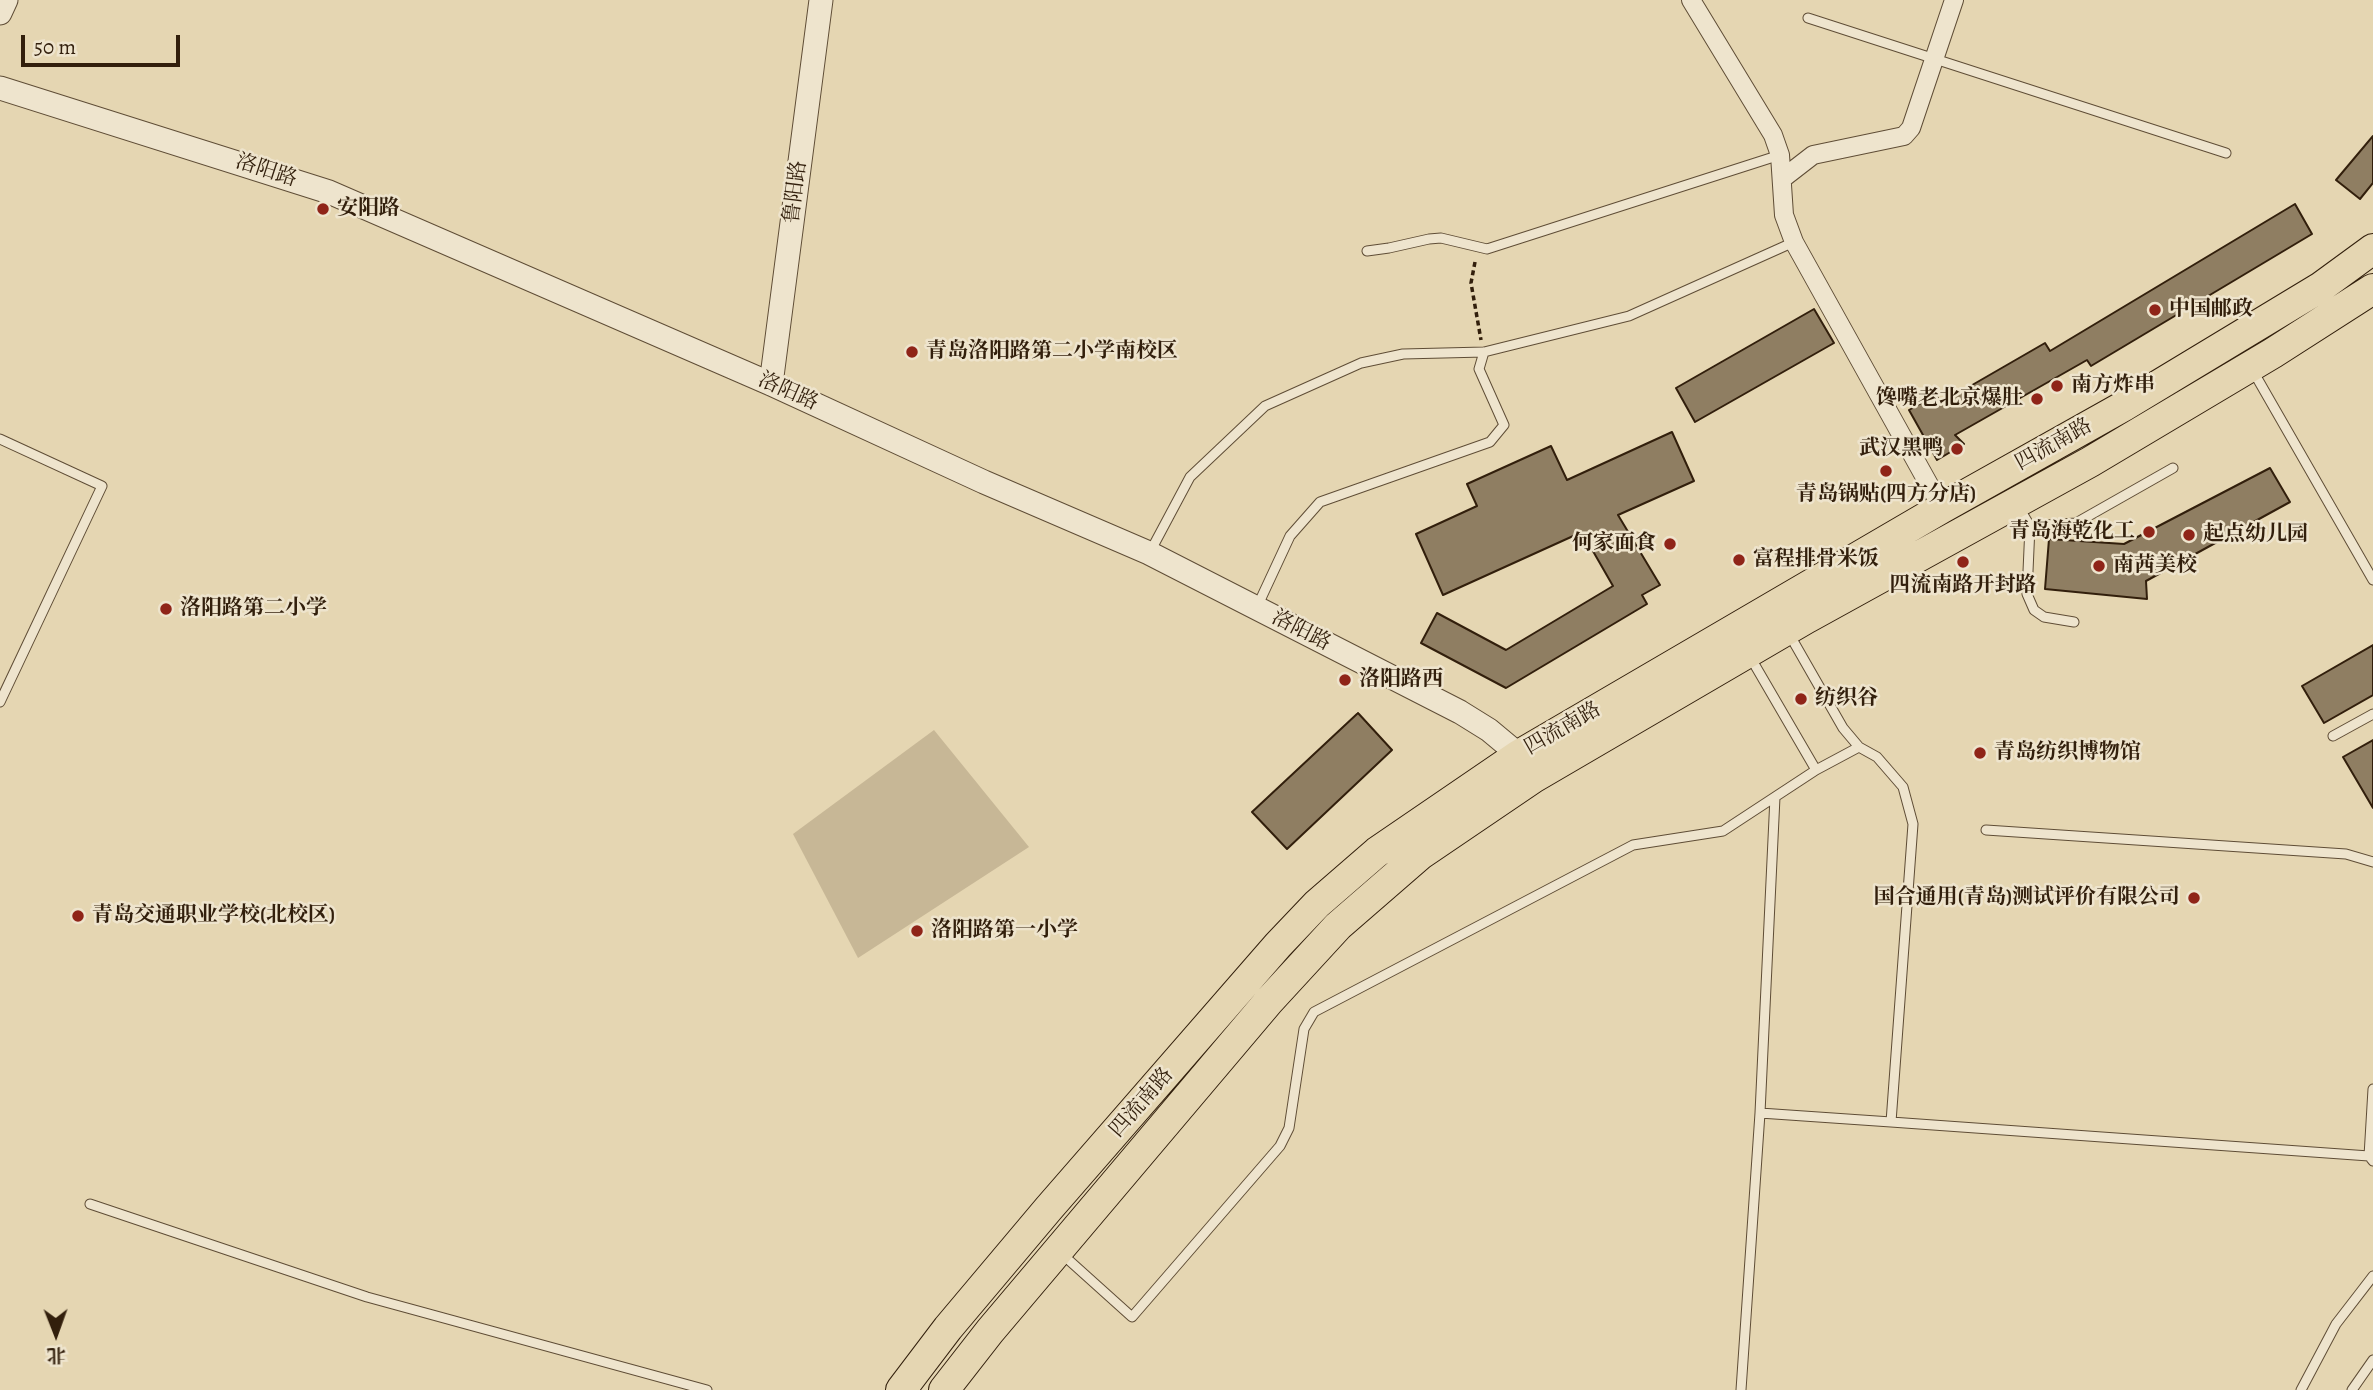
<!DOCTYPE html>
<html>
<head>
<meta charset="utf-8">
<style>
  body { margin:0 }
  #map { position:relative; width:2373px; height:1390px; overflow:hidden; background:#e5d6b2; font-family:Alegreya,"Noto Serif SC",serif }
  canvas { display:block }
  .north { position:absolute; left:21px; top:1299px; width:70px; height:70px; -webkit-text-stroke:5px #eee4cd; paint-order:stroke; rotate:179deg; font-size:19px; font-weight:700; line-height:28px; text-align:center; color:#321f0c }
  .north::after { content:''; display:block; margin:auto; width:24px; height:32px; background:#321f0c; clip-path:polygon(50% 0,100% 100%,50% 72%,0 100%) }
  .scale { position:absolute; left:21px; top:35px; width:159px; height:32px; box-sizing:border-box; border:4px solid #321f0c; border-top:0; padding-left:9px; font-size:21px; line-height:24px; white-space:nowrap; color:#321f0c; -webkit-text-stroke:5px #eee4cd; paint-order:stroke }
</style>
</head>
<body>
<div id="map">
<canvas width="2373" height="1390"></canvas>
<div class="north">北</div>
<div class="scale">50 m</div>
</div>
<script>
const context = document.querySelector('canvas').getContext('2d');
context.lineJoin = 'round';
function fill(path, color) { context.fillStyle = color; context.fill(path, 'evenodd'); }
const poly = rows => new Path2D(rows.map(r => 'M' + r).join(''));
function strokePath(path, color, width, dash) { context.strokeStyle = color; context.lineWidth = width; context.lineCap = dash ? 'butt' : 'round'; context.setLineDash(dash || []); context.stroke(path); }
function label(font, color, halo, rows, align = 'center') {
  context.font = font + ' Alegreya,"Noto Serif SC",serif'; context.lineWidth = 5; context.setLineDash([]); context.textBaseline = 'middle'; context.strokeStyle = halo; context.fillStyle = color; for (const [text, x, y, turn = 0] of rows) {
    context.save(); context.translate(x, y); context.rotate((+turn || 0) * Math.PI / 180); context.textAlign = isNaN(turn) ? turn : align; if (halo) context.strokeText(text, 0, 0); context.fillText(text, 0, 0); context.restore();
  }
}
fill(poly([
  [934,730,1029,847,858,958,793,834]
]), '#c7b796');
const building = poly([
  [2373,136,2373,183,2360,199,2336,180,2373,136],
  [2295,204,2312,234,2091,366,2087,360,1955,435,1964,444,1937,460,1909,410,1936,395,1941,403,2045,343,2050,351,2295,204],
  [1814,309,1834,343,1695,422,1676,388,1814,309],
  [1672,432,1694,481,1618,515,1660,585,1642,595,1647,604,1506,688,1421,643,1437,613,1506,650,1613,586,1582,532,1443,595,1416,534,1477,506,1467,484,1551,446,1567,480,1672,432],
  [2270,468,2290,502,2146,581,2147,599,2045,589,2049,539,2124,544,2270,468],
  [2373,645,2373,695,2324,723,2302,686,2373,645],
  [1358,713,1392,750,1287,849,1252,812,1358,713],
  [2373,740,2373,808,2343,757,2373,740]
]);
fill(building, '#8f7e62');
strokePath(building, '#321f0c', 2);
const service = poly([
  [1808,18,2226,153],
  [1367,251,1389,248,1429,239,1441,238,1487,249,1780,155],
  [2253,371,2373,580],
  [0,439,102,486,0,702],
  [2018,506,2030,526,2027,594,2034,610,2044,617,2074,622],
  [2030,526,2076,523,2173,468],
  [1150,552,1190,477,1265,406,1361,363,1403,354,1484,352,1629,316,1794,242],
  [1257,607,1290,536,1320,502,1490,442,1504,425,1479,369,1484,352],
  [1788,632,1843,728,1859,747],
  [1749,655,1816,770],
  [2333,736,2373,714],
  [1986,830,2346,854,2373,862],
  [1760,1113,1891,1122],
  [2369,1156,2373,1089],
  [90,1204,367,1297,707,1390],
  [1062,1254,1132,1317,1280,1146,1289,1128,1304,1029,1314,1012,1633,845,1723,831,1816,770,1859,747,1877,757,1903,787,1913,824,1891,1122,2369,1156,2373,1161],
  [1741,1390,1760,1113,1775,797],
  [2301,1390,2336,1324,2373,1276],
  [2352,1390,2373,1360]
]);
const minor = poly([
  [1691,0,1773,135,1780,155,1784,215,1794,242,1942,508],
  [1782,179,1813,155,1904,136,1911,128,1954,0]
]);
const tertiary = poly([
  [0,13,6,0],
  [0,88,329,192,771,384,984,482,1149,553,1460,712,1489,730,1519,755,1526,767],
  [771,384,821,0]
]);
const primary = poly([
  [901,1390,948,1328,1049,1208,1278,945,1317,904,1377,852,1519,755,1942,508,2124,406,2321,287,2373,249],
  [944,1390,990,1331,1269,1001,1338,926,1421,854,1533,778,1807,618,2090,462,2273,353,2373,289]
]);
strokePath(service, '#5f4d36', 11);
strokePath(minor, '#5f4d36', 20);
strokePath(tertiary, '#5f4d36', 25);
strokePath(primary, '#321f0c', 32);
strokePath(poly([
  [1475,262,1471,283,1481,340]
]), '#321f0c', 3.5, [5, 3.5]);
strokePath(service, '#eee4cd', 9);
strokePath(minor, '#eee4cd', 18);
strokePath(tertiary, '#eee4cd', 23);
strokePath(primary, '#e5d6b2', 30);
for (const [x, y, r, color] of [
  [323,209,7,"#8f2418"],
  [2155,310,7,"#8f2418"],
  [912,352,7,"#8f2418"],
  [2057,386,7,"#8f2418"],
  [2037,399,7,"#8f2418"],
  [1957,449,7,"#8f2418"],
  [1886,471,7,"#8f2418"],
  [2149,532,7,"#8f2418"],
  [2189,535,7,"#8f2418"],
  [1670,544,7,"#8f2418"],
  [1739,560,7,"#8f2418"],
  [1963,562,7,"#8f2418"],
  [2099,566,7,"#8f2418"],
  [166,609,7,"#8f2418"],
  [1345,680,7,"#8f2418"],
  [1801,699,7,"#8f2418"],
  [1980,753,7,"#8f2418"],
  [2194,898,7,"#8f2418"],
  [78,916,7,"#8f2418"],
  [917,931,7,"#8f2418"]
]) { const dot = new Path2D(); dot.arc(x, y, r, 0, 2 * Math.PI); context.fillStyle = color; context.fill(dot); strokePath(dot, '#eee4cd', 2.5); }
label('21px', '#321f0c', '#eee4cd', [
  ["洛阳路",266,171,18],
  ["鲁阳路",796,192,-83],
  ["洛阳路",788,392,24],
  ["四流南路",2054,445,-29],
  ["洛阳路",1301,631,27],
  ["四流南路",1563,729,-30],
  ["四流南路",1142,1103,-49]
]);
label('bold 21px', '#321f0c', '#eee4cd', [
  ["安阳路",337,209],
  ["中国邮政",2169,310],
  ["青岛洛阳路第二小学南校区",926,352],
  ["南方炸串",2071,386],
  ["馋嘴老北京爆肚",2023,399,"right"],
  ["武汉黑鸭",1943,449,"right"],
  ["青岛锅贴(四方分店)",1886,495,"center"],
  ["青岛海乾化工",2135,532,"right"],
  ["起点幼儿园",2203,535],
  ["何家面食",1656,544,"right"],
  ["富程排骨米饭",1753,560],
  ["南茜美校",2113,566],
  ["四流南路开封路",1963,586,"center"],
  ["洛阳路第二小学",180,609],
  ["洛阳路西",1359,680],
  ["纺织谷",1815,699],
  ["青岛纺织博物馆",1994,753],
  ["国合通用(青岛)测试评价有限公司",2180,898,"right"],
  ["青岛交通职业学校(北校区)",92,916],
  ["洛阳路第一小学",931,931]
], 'left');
</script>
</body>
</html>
